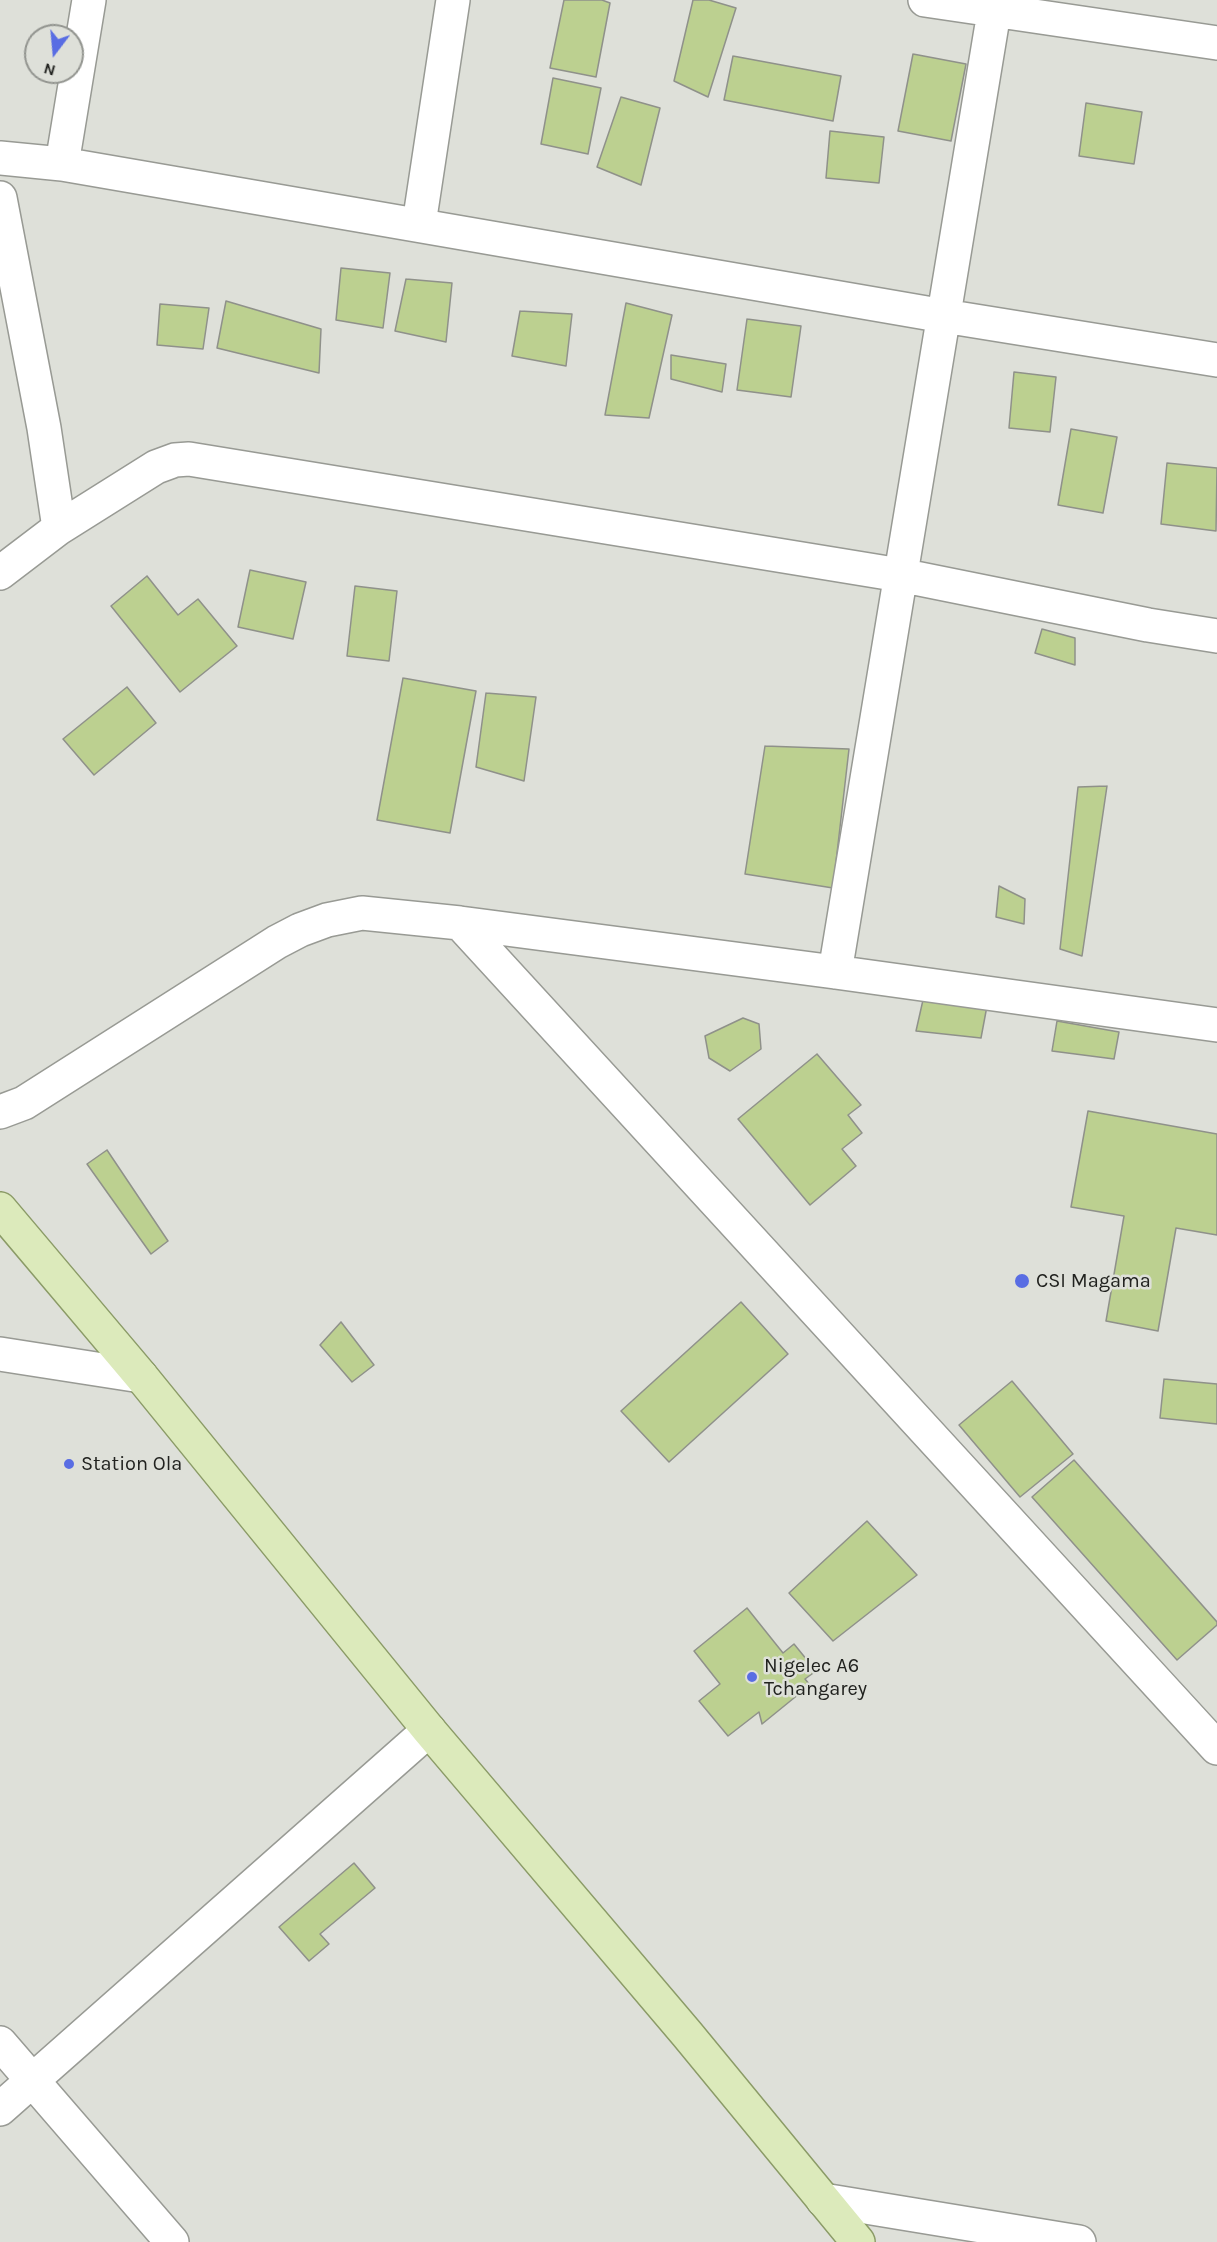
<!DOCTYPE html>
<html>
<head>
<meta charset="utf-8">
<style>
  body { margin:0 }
  #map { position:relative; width:1217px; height:2242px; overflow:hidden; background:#dee0d9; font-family:Karla,sans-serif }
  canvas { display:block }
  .north { position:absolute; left:24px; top:24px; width:60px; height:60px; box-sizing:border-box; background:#dee0d9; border:2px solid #92948f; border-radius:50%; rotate:196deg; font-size:16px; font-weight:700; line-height:24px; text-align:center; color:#21221f }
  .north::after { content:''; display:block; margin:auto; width:21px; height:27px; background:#596de3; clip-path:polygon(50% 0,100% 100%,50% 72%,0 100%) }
</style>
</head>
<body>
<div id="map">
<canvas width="1217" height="2242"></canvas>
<div class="north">N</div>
</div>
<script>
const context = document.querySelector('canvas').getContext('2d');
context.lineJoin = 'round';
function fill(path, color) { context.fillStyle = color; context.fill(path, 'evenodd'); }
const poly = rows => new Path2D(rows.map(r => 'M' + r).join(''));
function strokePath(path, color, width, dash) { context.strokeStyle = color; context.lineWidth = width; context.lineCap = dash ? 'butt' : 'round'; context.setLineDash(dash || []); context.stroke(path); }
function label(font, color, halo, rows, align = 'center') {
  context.font = font + ' Karla,sans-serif'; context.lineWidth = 5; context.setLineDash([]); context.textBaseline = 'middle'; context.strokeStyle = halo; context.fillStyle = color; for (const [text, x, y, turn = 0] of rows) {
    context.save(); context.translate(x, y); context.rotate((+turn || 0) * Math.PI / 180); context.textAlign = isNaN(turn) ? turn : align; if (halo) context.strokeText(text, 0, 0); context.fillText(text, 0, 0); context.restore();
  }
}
const building = poly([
  [564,0,602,0,610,3,596,77,550,68,564,0],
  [693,0,709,0,736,8,708,97,674,81,693,0],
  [913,54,966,64,951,141,898,131,913,54],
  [733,56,841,76,833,121,724,100,733,56],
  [553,78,601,88,588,154,541,144,553,78],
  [621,97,660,108,641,185,597,167,621,97],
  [1086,103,1142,112,1134,164,1079,156,1086,103],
  [830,131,884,137,879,183,826,178,830,131],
  [341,268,390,273,383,328,336,320,341,268],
  [406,279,452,283,446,342,395,331,406,279],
  [226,301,321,329,319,373,217,348,226,301],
  [626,303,672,315,649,418,605,415,626,303],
  [160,304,209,308,203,349,157,345,160,304],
  [520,311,572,314,566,366,512,356,520,311],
  [747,319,801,326,791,397,737,390,747,319],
  [671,355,726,364,722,392,671,379,671,355],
  [1014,372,1056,377,1050,432,1009,428,1014,372],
  [1071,429,1117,437,1103,513,1058,505,1071,429],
  [1167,463,1217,468,1216,531,1161,524,1167,463],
  [250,570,306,582,293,639,238,627,250,570],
  [147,576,178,615,198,599,237,646,180,692,111,606,147,576],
  [355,586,397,591,389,661,347,656,355,586],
  [1042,629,1075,638,1075,665,1035,653,1042,629],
  [403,678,476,691,450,833,377,820,403,678],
  [127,687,156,723,94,775,63,739,127,687],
  [486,693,536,697,524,781,476,767,486,693],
  [765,746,849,749,833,888,745,874,765,746],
  [1107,786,1082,956,1060,949,1078,787,1107,786],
  [999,886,1025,899,1024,924,996,917,999,886],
  [923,1000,987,1006,981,1038,916,1031,923,1000],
  [743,1018,759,1024,761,1049,730,1071,709,1058,705,1036,743,1018],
  [1057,1021,1119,1032,1114,1059,1052,1051,1057,1021],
  [817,1054,861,1105,848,1115,862,1133,842,1149,856,1166,810,1205,738,1119,817,1054],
  [1088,1111,1217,1134,1217,1235,1176,1228,1158,1331,1106,1321,1124,1216,1071,1207,1088,1111],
  [107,1150,168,1241,151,1254,87,1164,107,1150],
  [741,1302,788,1354,669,1462,621,1411,741,1302],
  [341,1322,374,1365,352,1382,320,1345,341,1322],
  [1164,1379,1217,1384,1217,1424,1160,1418,1164,1379],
  [1012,1381,1073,1454,1020,1497,959,1425,1012,1381],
  [1074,1460,1217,1622,1217,1625,1177,1660,1032,1497,1074,1460],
  [867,1521,917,1575,833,1641,789,1593,867,1521],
  [747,1608,783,1653,794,1644,816,1671,805,1679,810,1685,762,1724,759,1712,728,1736,699,1701,720,1684,694,1651,747,1608],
  [354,1863,375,1888,320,1934,329,1944,309,1961,279,1927,354,1863]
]);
fill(building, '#bcd090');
strokePath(building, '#8f918a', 1.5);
const minor = poly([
  [925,0,1217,43],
  [0,158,62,164,944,316,1217,360],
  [62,164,89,0],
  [0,198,44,428,59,528],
  [419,224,453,0],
  [0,573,59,528,156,467,175,460,189,459,900,575,1148,625,1217,636],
  [460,923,1217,1748],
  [835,972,996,0],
  [0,1112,24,1103,277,942,300,930,327,920,362,913,460,923,835,972,1217,1025],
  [0,1354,141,1376],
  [0,2043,172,2242],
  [0,2109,429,1730],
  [823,2200,1079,2242]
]);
const major = poly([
  [0,1209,141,1376,429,1730,687,2034,858,2242]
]);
strokePath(minor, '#989a94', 36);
strokePath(major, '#8b9b67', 36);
strokePath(minor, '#fff', 33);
strokePath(major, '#dceabb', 33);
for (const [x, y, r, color] of [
  [1022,1281,8,"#596de3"],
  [69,1464,6,"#596de3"],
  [752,1677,6,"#596de3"]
]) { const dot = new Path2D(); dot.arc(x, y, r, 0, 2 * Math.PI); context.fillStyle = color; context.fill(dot); strokePath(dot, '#dee0d9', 2); }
label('20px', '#21221f', '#dee0d9', [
  ["CSI Magama",1036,1281],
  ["Station Ola",81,1464],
  ["Nigelec A6",764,1666],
  ["Tchangarey",764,1689]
], 'left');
</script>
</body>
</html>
